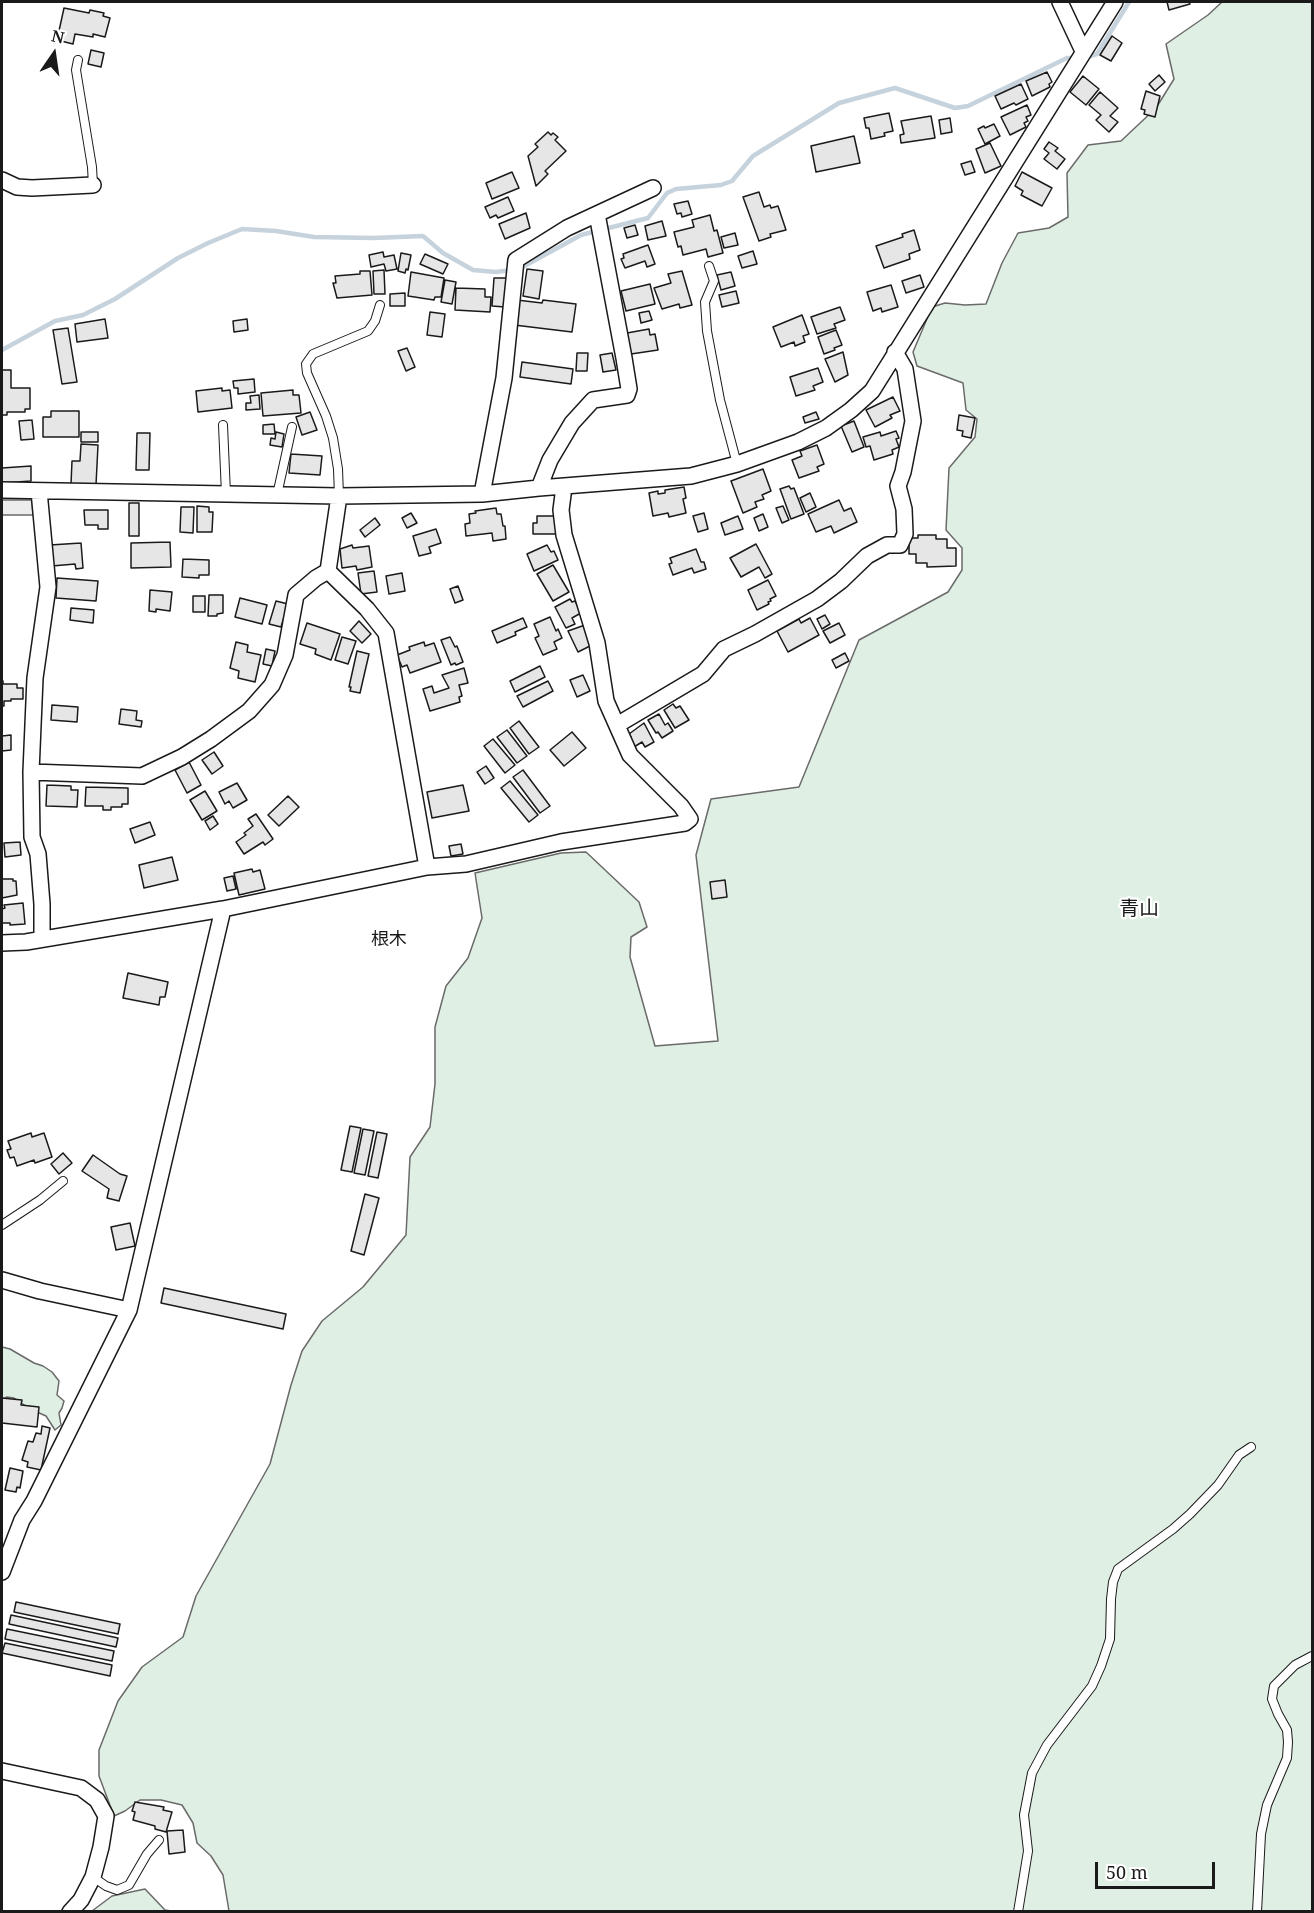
<!DOCTYPE html>
<html>
<head>
<meta charset="utf-8">
<style>
  body { margin:0 }
  #map { position:relative; width:1314px; height:1913px; overflow:hidden; background:#fff; font-family:"Noto Serif",serif }
  canvas { display:block }
  .frame { position:absolute; inset:0; border:3px solid #1a1a1a; pointer-events:none }
  .north { position:absolute; left:24px; top:24px; width:60px; height:60px; -webkit-text-stroke:4px #fff; paint-order:stroke; rotate:13deg; font-size:16px; font-weight:700; line-height:24px; text-align:center; color:#1a1a1a }
  .north::after { content:''; display:block; margin:auto; width:21px; height:27px; background:#1a1a1a; clip-path:polygon(50% 0,100% 100%,50% 72%,0 100%) }
  .scale { position:absolute; left:1095px; top:1862px; width:120px; height:27px; box-sizing:border-box; border:3px solid #1a1a1a; border-top:0; padding-left:8px; font-size:18px; line-height:21px; white-space:nowrap; color:#1a1a1a; -webkit-text-stroke:4px #fff; paint-order:stroke }
</style>
</head>
<body>
<div id="map">
<canvas width="1314" height="1913"></canvas>
<div class="frame"></div>
<div class="north">N</div>
<div class="scale">50 m</div>
</div>
<script>
const context = document.querySelector('canvas').getContext('2d');
context.lineJoin = 'round';
function fill(path, color) { context.fillStyle = color; context.fill(path, 'evenodd'); }
const poly = rows => new Path2D(rows.map(r => 'M' + r).join(''));
function strokePath(path, color, width, dash) { context.strokeStyle = color; context.lineWidth = width; context.lineCap = dash ? 'butt' : 'round'; context.setLineDash(dash || []); context.stroke(path); }
function label(font, color, halo, rows, align = 'center') {
  context.font = font + ' "Noto Serif","Noto Sans JP",serif'; context.lineWidth = 4.5; context.setLineDash([]); context.textBaseline = 'middle'; context.strokeStyle = halo; context.fillStyle = color; for (const [text, x, y, turn = 0] of rows) {
    context.save(); context.translate(x, y); context.rotate((+turn || 0) * Math.PI / 180); context.textAlign = isNaN(turn) ? turn : align; if (halo) context.strokeText(text, 0, 0); context.fillText(text, 0, 0); context.restore();
  }
}
const green = poly([
  [1222,2,1312,2,1312,1911,229,1911,223,1875,211,1856,197,1843,193,1823,182,1805,161,1800,140,1800,125,1811,114,1816,99,1776,99,1750,118,1701,142,1667,183,1637,196,1596,270,1464,291,1385,302,1351,322,1321,363,1287,406,1235,410,1157,430,1127,435,1084,435,1027,446,986,468,958,482,918,475,873,561,853,586,852,639,902,647,927,631,937,630,957,655,1046,718,1041,696,855,711,799,799,787,859,640,948,592,962,570,962,548,946,530,949,468,975,437,977,419,966,410,963,383,917,366,913,352,932,307,945,303,965,305,986,304,1002,263,1018,233,1049,228,1068,217,1067,173,1088,145,1121,141,1156,108,1174,79,1166,44,1208,15,1222,2],
  [2,1347,10,1349,34,1363,43,1366,52,1372,59,1381,57,1395,64,1401,62,1408,59,1413,61,1425,55,1430,46,1416,30,1409,14,1398,7,1397,2,1400,2,1347],
  [145,1889,165,1910,171,1911,92,1911,112,1896,145,1889]
]);
fill(green, '#e0efe3');
strokePath(green, '#6a6a6a', 1.5);
const parking = poly([
  [2,500,32,500,33,515,2,515,2,500]
]);
fill(parking, '#ededed');
strokePath(parking, '#6a6a6a', 1.5);
strokePath(poly([
  [1084,58,1097,54,1129,2],
  [519,269,581,235,648,218,667,193,676,189,721,185,732,181,753,156,839,103,895,88,955,108,968,106,1067,58,1076,58],
  [2,350,55,321,83,315,115,299,178,258,208,243,242,229,276,231,314,237,374,238,423,236,443,253,473,270,496,272,511,270]
]), '#c6d2dc', 4.5);
const building = poly([
  [1167,2,1189,2,1190,4,1169,10,1167,2],
  [64,8,89,13,90,10,104,13,103,16,110,18,105,37,93,34,93,37,75,34,73,44,57,40,64,8],
  [1112,36,1122,43,1111,61,1100,55,1112,36],
  [91,50,104,53,101,67,88,64,91,50],
  [1047,72,1052,82,1049,84,1050,87,1032,96,1026,81,1047,72],
  [1159,75,1165,82,1155,91,1149,84,1159,75],
  [1083,76,1099,89,1086,105,1070,92,1083,76],
  [1021,84,1028,99,1016,105,1014,103,1001,109,995,96,1021,84],
  [1146,91,1160,96,1155,117,1144,114,1145,110,1141,109,1146,91],
  [1100,92,1118,108,1110,116,1118,122,1109,132,1096,120,1101,115,1089,105,1100,92],
  [1027,105,1031,115,1026,117,1028,121,1024,123,1026,127,1010,135,1001,117,1027,105],
  [889,113,893,131,884,133,885,136,871,139,869,128,866,128,864,118,889,113],
  [931,116,935,138,901,143,900,135,904,134,901,121,931,116],
  [950,118,952,132,941,134,939,120,950,118],
  [994,124,1000,136,985,144,978,129,984,126,985,128,994,124],
  [548,132,551,135,553,133,558,137,555,140,566,151,545,171,548,174,536,186,528,156,538,147,535,144,548,132],
  [854,136,860,163,816,172,811,146,854,136],
  [1049,142,1058,148,1055,151,1065,159,1057,169,1044,159,1049,153,1044,149,1049,142],
  [990,143,1001,166,985,173,976,149,990,143],
  [971,161,975,172,965,175,961,164,971,161],
  [512,172,519,188,492,199,486,183,512,172],
  [1022,172,1052,188,1042,206,1021,195,1023,191,1015,186,1022,172],
  [759,192,764,207,770,205,771,208,778,206,786,230,770,234,771,237,759,241,743,197,759,192],
  [508,197,514,211,498,218,496,215,490,218,485,207,508,197],
  [688,201,692,214,682,217,681,213,677,214,674,204,688,201],
  [526,213,530,228,505,239,499,224,526,213],
  [710,215,714,231,717,230,723,253,708,257,706,249,683,255,681,246,678,247,674,232,694,227,692,220,710,215],
  [662,221,666,236,648,240,645,226,662,221],
  [635,225,638,235,627,238,624,228,635,225],
  [914,230,920,250,909,254,910,259,884,268,876,246,903,237,902,234,914,230],
  [735,233,738,245,724,248,721,237,735,233],
  [648,245,655,264,647,267,645,261,625,268,621,259,624,258,623,254,648,245],
  [753,251,757,264,742,268,738,256,753,251],
  [383,252,384,257,394,255,397,269,386,271,384,264,371,267,369,255,383,252],
  [401,253,411,255,408,270,406,269,405,273,398,271,401,253],
  [425,254,448,264,443,274,420,264,425,254],
  [527,269,543,271,539,299,523,296,527,269],
  [384,270,385,294,374,294,373,271,384,270],
  [360,271,370,271,372,295,337,298,333,283,336,283,335,276,360,274,360,271],
  [682,271,692,305,680,308,679,304,662,309,654,288,671,283,668,274,682,271],
  [411,272,444,278,441,297,435,297,434,300,408,296,411,272],
  [731,272,735,286,721,290,717,275,731,272],
  [920,275,924,287,906,293,902,281,920,275],
  [494,278,506,278,505,307,492,306,494,278],
  [445,280,456,282,452,304,441,302,445,280],
  [650,284,655,304,626,311,621,291,650,284],
  [891,285,898,307,882,312,881,308,873,311,867,292,891,285],
  [456,288,485,289,485,297,491,297,490,312,455,310,456,288],
  [736,291,739,303,722,307,719,295,736,291],
  [405,293,405,306,390,306,390,294,405,293],
  [517,300,542,303,543,300,576,304,572,332,514,325,517,300],
  [840,307,845,320,834,324,836,328,817,334,811,317,840,307],
  [649,311,652,320,641,323,639,313,649,311],
  [430,312,445,314,442,337,427,335,430,312],
  [802,315,809,334,803,336,805,342,795,346,794,342,781,347,773,327,802,315],
  [105,319,108,338,77,342,75,324,105,319],
  [247,319,248,330,234,332,233,321,247,319],
  [68,328,77,382,62,384,53,330,68,328],
  [649,329,650,335,655,334,658,350,631,354,627,333,649,329],
  [836,330,842,345,834,348,835,350,824,354,818,337,836,330],
  [407,348,415,367,406,371,398,351,407,348],
  [843,352,848,375,835,382,825,359,843,352],
  [577,353,588,353,587,371,576,371,577,353],
  [612,353,616,370,603,372,600,355,612,353],
  [522,362,573,369,571,384,520,377,522,362],
  [818,368,823,382,813,386,815,390,796,396,790,377,818,368],
  [2,370,11,370,11,388,30,388,30,409,25,409,25,412,7,412,7,415,2,415,2,370],
  [254,379,255,392,238,394,238,388,234,388,233,381,254,379],
  [222,388,222,391,230,390,232,408,198,412,196,391,222,388],
  [293,390,293,395,299,395,301,413,263,416,261,393,293,390],
  [259,395,260,409,246,410,246,403,251,403,250,396,259,395],
  [893,397,900,411,890,415,892,418,875,427,866,410,893,397],
  [51,411,79,411,79,437,43,437,43,417,51,417,51,411],
  [310,412,317,430,302,435,296,417,310,412],
  [816,412,819,419,805,423,803,417,816,412],
  [959,415,975,418,971,438,962,436,963,431,957,430,959,415],
  [32,420,34,439,21,440,19,421,32,420],
  [854,421,864,447,852,452,841,426,854,421],
  [274,424,275,434,263,434,263,425,274,424],
  [896,431,899,438,896,439,899,447,892,450,893,454,874,460,870,446,866,447,863,437,880,432,881,436,896,431],
  [81,432,98,432,98,442,81,442,81,432],
  [276,432,284,434,282,447,270,445,271,438,275,439,276,432],
  [137,433,150,433,149,470,136,470,137,433],
  [81,444,98,445,96,485,71,484,72,461,80,461,81,444],
  [817,445,824,464,817,467,819,471,799,478,792,460,802,456,800,451,817,445],
  [291,454,322,456,320,475,289,473,291,454],
  [31,466,31,481,2,483,2,468,31,466],
  [763,469,771,491,762,495,764,499,755,502,757,507,743,513,731,481,763,469],
  [789,486,791,489,794,488,804,514,791,519,780,489,789,486],
  [684,487,686,498,683,499,686,513,669,517,668,513,653,516,649,493,658,491,658,494,665,493,665,490,684,487],
  [810,493,816,507,806,512,800,498,810,493],
  [839,500,844,511,851,508,857,522,834,533,831,526,816,532,808,514,839,500],
  [129,503,139,503,139,536,129,536,129,503],
  [197,506,209,507,209,512,213,512,212,532,197,532,197,506],
  [783,506,789,520,782,523,776,508,783,506],
  [181,507,194,507,193,533,180,532,181,507],
  [496,508,497,514,501,514,503,526,505,526,506,539,493,541,492,533,466,536,465,524,470,523,469,514,476,513,475,511,496,508],
  [84,510,108,510,108,529,98,529,98,525,85,525,84,510],
  [411,513,417,523,407,528,402,518,411,513],
  [704,513,708,529,698,532,693,516,704,513],
  [763,514,768,527,759,531,754,518,763,514],
  [537,516,556,516,556,534,533,534,533,523,537,523,537,516],
  [738,516,743,529,725,535,721,523,738,516],
  [375,518,380,525,365,537,360,530,375,518],
  [436,529,441,543,429,547,431,553,419,556,413,536,436,529],
  [918,535,936,535,936,539,947,539,947,548,956,548,956,566,927,567,927,563,916,563,916,554,909,554,909,538,918,538,918,535],
  [170,542,171,567,131,568,131,543,170,542],
  [81,543,83,568,76,569,75,564,52,566,50,545,81,543],
  [756,544,772,574,765,578,759,567,741,577,730,558,756,544],
  [352,545,353,548,369,546,372,567,357,570,356,566,342,568,340,549,352,545],
  [547,545,551,552,554,551,558,560,534,571,527,554,547,545],
  [696,549,701,562,704,562,706,569,694,573,692,568,673,575,669,564,672,563,670,558,696,549],
  [183,559,209,560,209,575,199,575,199,578,182,577,183,559],
  [553,565,569,592,553,601,537,574,553,565],
  [374,571,377,592,361,594,358,573,374,571],
  [402,573,405,591,389,594,386,576,402,573],
  [57,578,98,581,96,601,56,598,57,578],
  [768,580,776,596,770,599,771,601,768,602,769,604,757,610,748,590,768,580],
  [458,586,463,600,455,603,450,589,458,586],
  [150,590,172,592,170,611,156,609,156,612,149,611,150,590],
  [209,595,223,595,223,613,217,614,217,616,208,616,209,595],
  [193,596,205,596,205,612,193,612,193,596],
  [240,598,267,605,262,624,235,617,240,598],
  [570,599,572,602,575,601,581,613,572,618,575,624,566,628,555,607,570,599],
  [276,601,288,604,281,627,269,624,276,601],
  [71,608,94,610,93,623,70,620,71,608],
  [825,615,830,624,822,629,817,619,825,615],
  [550,617,556,631,558,629,562,638,554,642,557,649,543,655,535,638,539,636,534,624,550,617],
  [523,618,527,627,515,632,516,635,497,643,492,631,523,618],
  [810,618,819,635,788,652,777,631,799,619,801,623,810,618],
  [359,621,371,634,362,643,350,631,359,621],
  [307,623,340,634,331,660,315,654,316,649,300,644,307,623],
  [839,623,845,635,830,643,823,631,839,623],
  [585,625,588,631,586,633,592,645,578,652,568,631,585,625],
  [342,637,356,641,348,664,335,660,342,637],
  [450,637,455,647,457,646,463,662,456,665,455,663,451,665,441,640,450,637],
  [236,642,248,645,247,652,261,655,255,682,238,678,239,671,230,668,236,642],
  [424,642,425,646,434,643,441,662,410,673,407,665,402,667,397,655,410,650,409,647,424,642],
  [266,649,275,651,272,666,263,664,266,649],
  [357,651,369,654,360,693,350,691,351,687,349,687,357,651],
  [845,653,849,661,836,668,832,660,845,653],
  [540,666,545,677,515,692,510,681,540,666],
  [464,668,468,683,459,685,462,696,459,697,460,702,430,711,423,689,432,686,434,693,449,688,442,675,464,668],
  [583,675,590,691,577,697,570,680,583,675],
  [2,681,3,681,3,684,17,684,17,688,23,688,23,699,11,699,11,701,4,701,4,706,2,706,2,681],
  [548,681,553,691,523,707,517,696,548,681],
  [673,704,676,708,680,706,689,720,675,728,664,710,673,704],
  [52,705,78,707,77,722,51,720,52,705],
  [121,709,137,711,136,720,142,721,141,727,119,724,121,709],
  [659,714,665,725,668,723,673,731,662,738,658,732,656,733,648,720,659,714],
  [519,721,539,747,529,754,510,728,519,721],
  [644,723,654,742,645,747,642,742,634,747,629,738,631,737,629,734,644,723],
  [507,730,527,756,517,763,497,737,507,730],
  [572,732,586,748,564,766,550,750,572,732],
  [11,735,11,750,2,751,2,736,11,735],
  [493,739,515,765,505,773,484,746,493,739],
  [214,752,223,766,212,774,202,760,214,752],
  [189,762,201,785,187,793,175,770,189,762],
  [486,766,494,778,485,784,477,772,486,766],
  [523,770,550,806,540,813,513,777,523,770],
  [510,781,538,815,529,822,501,788,510,781],
  [237,783,247,800,233,808,229,801,225,804,219,792,237,783],
  [47,785,71,786,71,790,78,790,77,807,46,806,47,785],
  [463,785,469,811,432,818,427,792,463,785],
  [86,787,128,788,128,804,122,804,122,807,111,807,111,810,103,810,103,806,85,806,86,787],
  [205,791,217,811,202,820,190,800,205,791],
  [288,796,299,807,279,826,268,815,288,796],
  [256,814,273,839,265,845,263,842,244,854,236,842,246,835,244,833,253,826,248,819,256,814],
  [213,816,218,824,210,830,205,821,213,816],
  [150,822,155,835,135,843,130,829,150,822],
  [20,842,21,855,5,857,4,843,20,842],
  [461,844,463,854,451,856,449,846,461,844],
  [172,857,178,880,144,888,139,865,172,857],
  [252,869,253,872,260,870,265,889,239,895,234,873,252,869],
  [233,876,236,889,227,891,224,878,233,876],
  [2,879,13,879,13,881,16,881,17,895,2,898,2,879],
  [725,880,727,897,712,899,710,882,725,880],
  [23,903,25,924,10,925,10,923,2,923,2,909,5,908,4,905,23,903],
  [128,973,168,982,165,997,160,997,159,1005,123,998,128,973],
  [350,1126,361,1128,352,1172,341,1170,350,1126],
  [363,1129,374,1131,365,1175,354,1173,363,1129],
  [377,1132,387,1134,378,1178,368,1176,377,1132],
  [31,1133,32,1137,44,1133,52,1157,35,1163,34,1160,17,1166,14,1157,10,1158,7,1150,11,1149,8,1141,31,1133],
  [63,1153,72,1163,59,1174,51,1164,63,1153],
  [93,1155,120,1174,127,1176,119,1201,107,1198,109,1189,82,1171,93,1155],
  [365,1194,379,1198,364,1255,351,1251,365,1194],
  [130,1223,135,1246,116,1250,111,1227,130,1223],
  [164,1288,286,1314,283,1329,161,1303,164,1288],
  [2,1398,22,1400,21,1405,39,1407,37,1427,2,1423,2,1398],
  [42,1426,50,1428,41,1470,27,1467,28,1462,22,1460,28,1441,33,1442,36,1433,41,1434,42,1426],
  [10,1468,23,1471,20,1488,17,1487,16,1492,5,1490,10,1468],
  [16,1602,120,1624,118,1634,14,1612,16,1602],
  [11,1615,118,1638,116,1647,9,1624,11,1615],
  [7,1629,114,1651,112,1661,5,1639,7,1629],
  [5,1643,112,1665,110,1676,2,1653,5,1643],
  [135,1802,164,1807,163,1810,172,1812,166,1832,155,1829,155,1826,133,1820,135,1812,132,1811,135,1802],
  [183,1830,185,1852,169,1854,167,1831,183,1830]
]);
fill(building, '#e6e6e6');
strokePath(building, '#1a1a1a', 1.5);
const lane = poly([
  [78,60,76,70,92,167,93,185],
  [709,266,714,281,705,302,707,331,720,400,737,464],
  [223,425,226,494],
  [277,495,292,427],
  [339,496,338,469,333,438,326,416,307,373,306,364,313,354,368,331,375,321,380,305],
  [2,1225,40,1200,63,1181],
  [93,1877,106,1886,117,1890,129,1885,147,1854,159,1840],
  [1018,1912,1028,1851,1024,1815,1032,1773,1047,1745,1092,1686,1101,1666,1110,1639,1111,1599,1113,1582,1118,1569,1173,1529,1190,1514,1218,1485,1239,1455,1251,1447],
  [1257,1912,1261,1834,1267,1805,1287,1758,1288,1742,1287,1730,1278,1714,1272,1699,1274,1686,1295,1665,1312,1656]
]);
const street = poly([
  [1060,2,1083,51],
  [2,180,17,187,32,188,93,185],
  [539,488,550,460,572,423,593,400,627,395,629,389,624,358,597,214],
  [2,490,339,496,482,494,539,488,691,476,737,464,798,442,826,428,851,410,872,391,1115,2],
  [39,491,48,587,35,678,31,772,32,837,38,854,42,904,42,939],
  [482,494,504,378,516,260,567,228,653,188],
  [339,496,328,571,367,609,386,633,427,867],
  [617,725,703,674,724,649,755,634,817,599,841,581,867,556,887,545,900,545,905,534,904,509,898,486,903,472,913,421,905,369,895,352],
  [31,772,142,776,182,757,211,739,249,711,272,685,285,655,296,595,316,578,328,571],
  [2,943,26,942,223,909,427,867,466,864,561,842,685,823,690,819,681,806,630,755,606,701,597,643,564,535,561,510,564,487],
  [2,1280,40,1291,129,1310],
  [2,1572,22,1520,34,1501,129,1310,223,909],
  [2,1771,81,1788,97,1800,106,1816,101,1847,93,1877,81,1900,70,1912]
]);
strokePath(lane, '#1a1a1a', 10);
strokePath(street, '#1a1a1a', 18);
strokePath(lane, '#fff', 8);
strokePath(street, '#fff', 15);
label('18px', '#1a1a1a', '#fff', [
  ["根木",389,940]
]);
label('20px', '#1a1a1a', '#fff', [
  ["青山",1139,909]
]);
</script>
</body>
</html>
